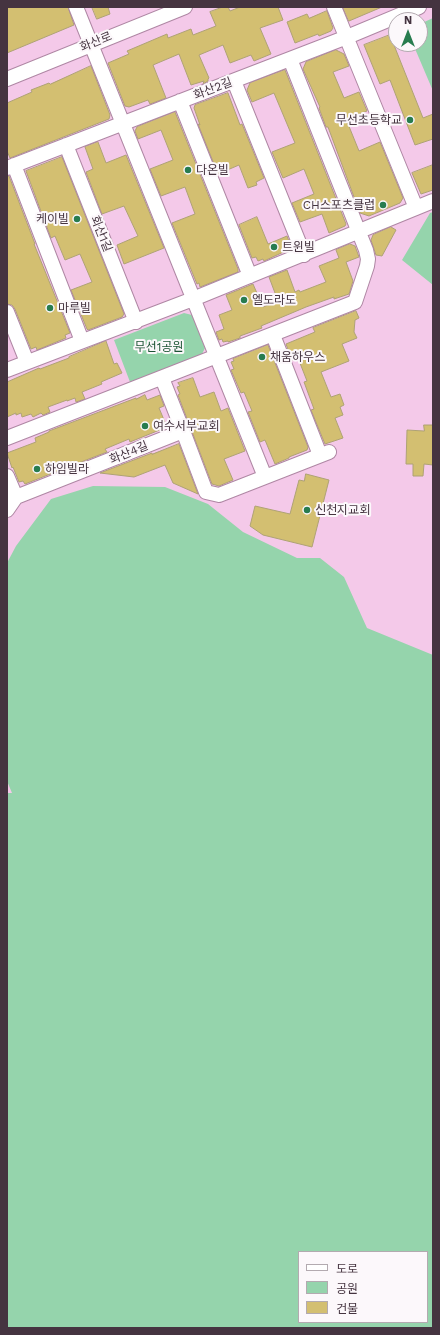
<!DOCTYPE html>
<html>
<head>
<meta charset="utf-8">
<style>
  body { margin:0 }
  #map { position:relative; width:440px; height:1335px; overflow:hidden; background:#f4c9e9; font-family:"Work Sans","Noto Sans KR",sans-serif }
  canvas { display:block }
  .frame { position:absolute; inset:0; border:8px solid #453440; pointer-events:none }
  .legend { position:absolute; left:298px; top:1251px; width:130px; height:72px; box-sizing:border-box; background:#fcf8fb; border:1px solid #b3aab0; margin:0; padding:5px 7px; list-style:none; font-size:12px; color:#453440 }
  .legend li { display:flex; align-items:center; gap:8px; height:20px }
  .legend b { width:20px; border:1px solid #b3aab0 }
  .north { position:absolute; left:388px; top:12px; width:40px; height:40px; box-sizing:border-box; background:#fcf8fb; border:1px solid #b3aab0; border-radius:50%; rotate:0deg; font-size:11px; font-weight:700; line-height:16px; text-align:center; color:#453440 }
  .north::after { content:''; display:block; margin:auto; width:14px; height:18px; background:#287c4f; clip-path:polygon(50% 0,100% 100%,50% 72%,0 100%) }
</style>
</head>
<body>
<div id="map">
<canvas width="440" height="1335"></canvas>
<div class="frame"></div>
<ul class="legend">
<li><b style="height:5px;background:#fff"></b>도로</li>
<li><b style="height:11px;background:#95d4ac"></b>공원</li>
<li><b style="height:11px;background:#d3bf71"></b>건물</li>
</ul>
<div class="north">N</div>
</div>
<script>
const ctx = document.querySelector('canvas').getContext('2d');
ctx.lineJoin = 'round';
function fill(path, color) {
  ctx.fillStyle = color;
  ctx.fill(path, 'evenodd');
}
function stroke(path, color, width, dash) {
  ctx.strokeStyle = color;
  ctx.lineWidth = width;
  ctx.lineCap = dash ? 'butt' : 'round';
  ctx.setLineDash(dash || []);
  ctx.stroke(path);
}
function drawText(font, color, halo, rows, align = 'center') {
  ctx.font = font + ' "Work Sans","Noto Sans KR",sans-serif';
  ctx.lineWidth = 4;
  ctx.setLineDash([]);
  ctx.textBaseline = 'middle';
  ctx.strokeStyle = halo;
  ctx.fillStyle = color;
  for (const [text, x, y, turn = 0] of rows) {
    ctx.save();
    ctx.translate(x, y);
    ctx.rotate((+turn || 0) * Math.PI / 180);
    ctx.textAlign = isNaN(turn) ? turn : align;
    if (halo) ctx.strokeText(text, 0, 0);
    ctx.fillText(text, 0, 0);
    ctx.restore();
  }
}
const green = new Path2D(`
  M 433,18 L 433,91 L 413,44 L 420,44 L 420,24 Z
  M 433,212 L 433,285 L 402,260 L 430,213 Z
  M 184,313 L 192,315 L 205,348 L 202,354 L 130,382 L 114,340 Z
  M 93,486 L 165,487 L 208,504 L 243,532 L 297,558 L 320,558 L 344,577 L 367,628 L 433,655 L 433,1328 L 7,1328 L 7,793 L 12,793 L 7,781 L 7,563 L 16,546 L 51,499 ZM 299,1252 L 427,1252 L 427,1322 L 299,1322 Z`);
const building = new Path2D(`
  M 7,7 L 68,7 L 74,25 L 7,53 Z
  M 92,7 L 108,7 L 110,14 L 97,19 Z
  M 223,7 L 228,7 L 230,11 L 240,7 L 278,7 L 283,20 L 260,28 L 271,54 L 254,61 L 251,55 L 230,63 L 223,45 L 199,55 L 209,78 L 208,79 L 208,81 L 203,84 L 204,81 L 191,85 L 179,54 L 153,65 L 166,98 L 150,104 L 148,100 L 129,107 L 125,106 L 108,63 L 129,54 L 127,51 L 167,34 L 168,38 L 191,29 L 193,35 L 216,26 L 210,12 Z
  M 343,7 L 382,7 L 349,21 Z
  M 327,11 L 333,28 L 331,31 L 319,36 L 318,34 L 295,43 L 287,22 L 307,14 L 309,18 Z
  M 390,35 L 423,118 L 433,114 L 433,139 L 415,145 L 390,80 L 380,84 L 364,45 Z
  M 336,50 L 344,54 L 349,66 L 333,72 L 344,98 L 359,92 L 367,111 L 346,119 L 359,151 L 380,142 L 403,198 L 400,203 L 369,216 L 360,213 L 328,127 L 326,127 L 319,108 L 320,107 L 303,69 L 306,62 Z
  M 91,66 L 110,115 L 109,119 L 10,158 L 7,151 L 7,103 L 32,92 L 31,90 L 49,83 L 50,84 Z
  M 285,70 L 346,224 L 345,226 L 329,233 L 322,214 L 300,222 L 292,203 L 314,194 L 304,169 L 283,178 L 272,152 L 295,143 L 274,93 L 252,102 L 247,90 L 250,83 Z
  M 228,93 L 240,125 L 242,124 L 264,178 L 256,182 L 257,185 L 248,188 L 239,165 L 218,174 L 198,124 L 200,125 L 194,108 L 195,105 Z
  M 175,112 L 238,269 L 238,272 L 200,287 L 199,283 L 197,284 L 172,223 L 195,214 L 185,187 L 161,196 L 150,169 L 173,160 L 161,130 L 138,139 L 135,131 L 137,127 Z
  M 98,142 L 106,163 L 126,155 L 164,248 L 124,264 L 117,245 L 138,236 L 124,206 L 102,214 L 86,172 L 93,169 L 85,147 Z
  M 62,157 L 124,314 L 122,317 L 88,330 L 87,329 L 71,290 L 92,282 L 80,254 L 65,260 L 55,236 L 51,238 L 26,171 Z
  M 433,165 L 433,190 L 421,194 L 412,173 Z
  M 7,176 L 9,176 L 35,244 L 34,244 L 70,333 L 65,335 L 66,338 L 37,350 L 36,347 L 31,349 L 15,309 L 12,305 L 7,304 Z
  M 257,217 L 268,244 L 287,236 L 290,244 L 288,245 L 290,249 L 264,261 L 263,259 L 258,261 L 256,257 L 252,258 L 239,225 Z
  M 391,227 L 396,230 L 382,256 L 376,255 L 371,240 L 373,235 Z
  M 350,244 L 355,246 L 359,257 L 346,262 L 353,281 L 349,294 L 334,299 L 334,297 L 306,307 L 261,326 L 262,328 L 240,336 L 240,338 L 228,342 L 228,341 L 223,342 L 222,339 L 219,340 L 216,332 L 224,329 L 219,315 L 232,310 L 226,295 L 253,284 L 263,307 L 278,301 L 269,277 L 287,270 L 295,292 L 299,290 L 300,292 L 326,282 L 319,266 L 339,258 L 336,250 Z
  M 356,311 L 359,318 L 355,320 L 354,332 L 357,338 L 342,344 L 349,361 L 321,372 L 331,397 L 340,394 L 344,405 L 340,407 L 343,415 L 335,418 L 343,438 L 325,444 L 311,410 L 314,409 L 304,382 L 307,381 L 298,358 L 292,360 L 286,344 L 315,332 L 313,328 Z
  M 106,341 L 114,364 L 117,363 L 122,373 L 101,382 L 102,384 L 82,392 L 85,399 L 76,402 L 75,398 L 67,401 L 67,400 L 48,407 L 50,412 L 43,415 L 41,413 L 33,417 L 31,414 L 22,417 L 21,413 L 16,415 L 16,413 L 7,417 L 7,382 L 39,368 L 40,369 L 69,358 L 69,357 Z
  M 268,345 L 308,447 L 307,450 L 289,457 L 289,458 L 275,464 L 265,440 L 260,442 L 248,412 L 252,411 L 244,392 L 241,393 L 231,370 L 234,369 L 231,362 L 234,361 L 233,359 Z
  M 193,378 L 200,397 L 214,392 L 221,411 L 228,408 L 245,451 L 224,459 L 233,480 L 219,486 L 212,484 L 178,395 L 180,394 L 177,387 L 180,386 L 178,383 Z
  M 145,395 L 147,400 L 160,395 L 164,406 L 159,408 L 167,427 L 130,442 L 129,439 L 105,449 L 107,452 L 73,465 L 72,462 L 56,468 L 58,471 L 25,484 L 23,481 L 19,482 L 13,467 L 12,468 L 7,453 L 36,442 L 35,438 L 49,432 L 49,431 L 136,398 L 136,399 Z
  M 424,425 L 433,425 L 433,465 L 424,464 L 423,476 L 413,476 L 413,464 L 406,464 L 407,430 L 424,431 Z
  M 179,444 L 198,494 L 173,483 L 165,465 L 134,477 L 100,473 L 152,453 L 152,454 Z
  M 306,474 L 329,480 L 312,547 L 263,535 L 250,526 L 255,506 L 290,514 L 299,480 L 304,481 Z`);
const minor = new Path2D(`
  M 76,7 L 265,477
  M 334,7 L 416,208
  M 7,79 L 185,7
  M 234,81 L 304,255
  M 180,101 L 250,276
  M 66,145 L 136,322
  M 14,165 L 82,341
  M 7,168 L 347,37 L 419,7
  M 7,312 L 27,362
  M 273,335 L 320,455
  M 7,370 L 193,299 L 433,201
  M 162,378 L 183,431
  M 7,438 L 355,302 L 367,266 L 368,259 L 366,250 L 290,59
  M 7,476 L 16,497
  M 7,510 L 16,497 L 183,431 L 206,492 L 219,495 L 329,452`);
const markers = [
  [410,120,4,"#287c4f"],
  [188,170,4,"#287c4f"],
  [383,205,4,"#287c4f"],
  [77,219,4,"#287c4f"],
  [274,247,4,"#287c4f"],
  [244,300,4,"#287c4f"],
  [50,308,4,"#287c4f"],
  [262,357,4,"#287c4f"],
  [145,426,4,"#287c4f"],
  [37,469,4,"#287c4f"],
  [307,510,4,"#287c4f"]
];
const streetNames = [
  ["화산로",96,42,-22],
  ["화산2길",213,89,-21],
  ["화산1길",101,234,68],
  ["화산4길",129,453,-22]
];
const poiNames = [
  ["무선초등학교",402,120,"right"],
  ["다온빌",196,170],
  ["CH스포츠클럽",375,205,"right"],
  ["케이빌",69,219,"right"],
  ["트윈빌",282,247],
  ["엘도라도",252,300],
  ["마루빌",58,308],
  ["채움하우스",270,357],
  ["여수서부교회",153,426],
  ["하임빌라",45,469],
  ["신천지교회",315,510]
];
const parkNames = [
  ["무선1공원",159,347]
];
fill(green, '#95d4ac');
fill(building, '#d3bf71');
stroke(building, '#aea275', 1);
stroke(minor, '#af87a4', 16);
stroke(minor, '#fff', 14);
for (const [x, y, r, color] of markers) {
  const dot = new Path2D();
  dot.arc(x, y, r, 0, 2 * Math.PI);
  ctx.fillStyle = color;
  ctx.fill(dot);
  stroke(dot, '#fcf8fb', 1.5);
}
drawText('12px', '#453440', '#fcf8fb', streetNames);
drawText('12px', '#453440', '#fcf8fb', poiNames, 'left');
drawText('12px', '#1c5435', '#fcf8fb', parkNames);
</script>
</body>
</html>
